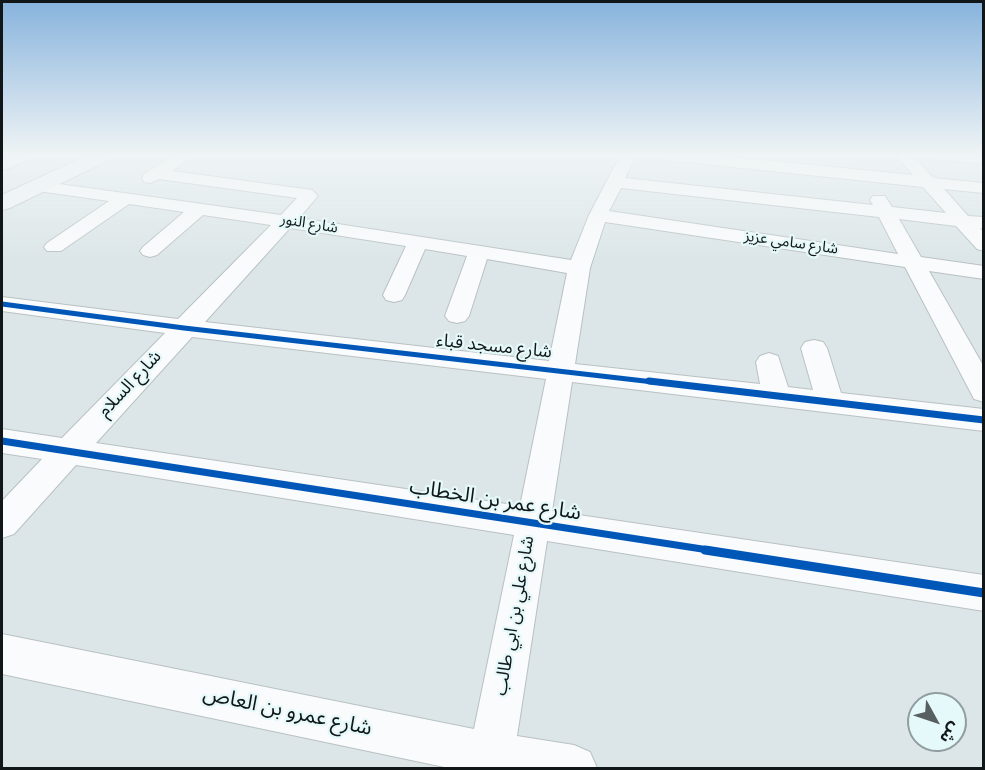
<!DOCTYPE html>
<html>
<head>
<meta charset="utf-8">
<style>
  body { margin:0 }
  #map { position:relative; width:985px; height:770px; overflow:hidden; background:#dce6e8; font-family:Overpass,"Noto Sans Arabic",sans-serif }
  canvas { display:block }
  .frame { position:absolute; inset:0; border:3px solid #111718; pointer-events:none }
  .north { position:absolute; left:907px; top:692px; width:60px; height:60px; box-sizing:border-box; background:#e5f8fa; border:2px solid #909ea0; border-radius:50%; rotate:130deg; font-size:16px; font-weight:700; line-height:24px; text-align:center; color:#111718 }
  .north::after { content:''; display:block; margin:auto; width:21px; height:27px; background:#585f61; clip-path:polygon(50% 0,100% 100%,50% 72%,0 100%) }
</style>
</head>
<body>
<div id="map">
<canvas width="985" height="770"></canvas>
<div class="frame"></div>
<div class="north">ش</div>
</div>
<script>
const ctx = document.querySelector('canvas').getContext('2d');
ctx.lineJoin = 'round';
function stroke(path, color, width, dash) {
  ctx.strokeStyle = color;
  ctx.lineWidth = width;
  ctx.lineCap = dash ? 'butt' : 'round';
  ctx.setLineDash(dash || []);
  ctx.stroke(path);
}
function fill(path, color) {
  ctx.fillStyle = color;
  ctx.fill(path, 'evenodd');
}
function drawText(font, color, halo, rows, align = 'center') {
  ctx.font = font + ' Overpass,"Noto Sans Arabic",sans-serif';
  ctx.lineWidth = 4.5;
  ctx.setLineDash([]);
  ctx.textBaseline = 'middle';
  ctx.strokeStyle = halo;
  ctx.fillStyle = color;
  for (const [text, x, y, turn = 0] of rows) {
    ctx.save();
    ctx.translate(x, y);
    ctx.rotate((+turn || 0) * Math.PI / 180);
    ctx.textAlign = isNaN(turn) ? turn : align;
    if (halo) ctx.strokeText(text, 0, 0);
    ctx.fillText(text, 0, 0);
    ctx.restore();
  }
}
const minor = new Path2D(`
  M 177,154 L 196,154 L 172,171 L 312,190 L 318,196 L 299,218 L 571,260 L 589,215 L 621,154 L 637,154 L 625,178 L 873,205 L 870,200 L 873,196 L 885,196 L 892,207 L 946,213 L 923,187 L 657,159 L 649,154 L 703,154 L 913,175 L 895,154 L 912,154 L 933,178 L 984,183 L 984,193 L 944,189 L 968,216 L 984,217 L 984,229 L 980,228 L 984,232 L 984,251 L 977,249 L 956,226 L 899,219 L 921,257 L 984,266 L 984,279 L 929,271 L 984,367 L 984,402 L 974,399 L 905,267 L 605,222 L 590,268 L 575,364 L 760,384 L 756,362 L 760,356 L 769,353 L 778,356 L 788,387 L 813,390 L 801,348 L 805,342 L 814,340 L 823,342 L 827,348 L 841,393 L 984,409 L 984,431 L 572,382 L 552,511 L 984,575 L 984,611 L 547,541 L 517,736 L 574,745 L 590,752 L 597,768 L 449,768 L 2,674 L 2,634 L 474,729 L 514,535 L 76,465 L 14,534 L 2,538 L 2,501 L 42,459 L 2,453 L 2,429 L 62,438 L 165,333 L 2,311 L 2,297 L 178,319 L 271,225 L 203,215 L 157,255 L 150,257 L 143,255 L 140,251 L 143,247 L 184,212 L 129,204 L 61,251 L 47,251 L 44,247 L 47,243 L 109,201 L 38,191 L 32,190 L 29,186 L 32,182 L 38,181 L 281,215 L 297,198 L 159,179 L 150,183 L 144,182 L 142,178 L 144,174 ZM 621,188 L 879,217 L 898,254 L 609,211 ZM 290,228 L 406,246 L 383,295 L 386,300 L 394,302 L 402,300 L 405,295 L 425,249 L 467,256 L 445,316 L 449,321 L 457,323 L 465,321 L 469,316 L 487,259 L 567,273 L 549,361 L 205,322 ZM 192,337 L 546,379 L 520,506 L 96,443 Z
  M 928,154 L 984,154 L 984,164 L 936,159 Z`);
const secondary = new Path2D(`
  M 11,154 L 37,154 L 34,158 L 2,171 L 2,158 Z
  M 90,154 L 116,154 L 113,158 L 10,208 L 2,210 L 2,195 Z`);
const cyclewayFar2 = new Path2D(`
  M 2,304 L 184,328 L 662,383`);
const cyclewayFar1 = new Path2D(`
  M 649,381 L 984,420
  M 2,441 L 715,551`);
const cycleway = new Path2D(`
  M 705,550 L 984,593`);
const farStreetnames = [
  ["شارع النور",309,225,9],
  ["شارع سامي عزيز",791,244,8]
];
const streetNames = [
  ["شارع مسجد قباء",494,348,6],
  ["شارع السلام",131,385,-47],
  ["شارع علي بن ابي طالب",516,616,-80]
];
const nearStreetnames = [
  ["شارع عمر بن الخطاب",495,502,9],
  ["شارع عمرو بن العاص",287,713,12]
];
stroke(minor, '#b9c1c2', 2);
stroke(secondary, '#b9c1c2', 2);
fill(minor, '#fafbfc');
fill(secondary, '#f0f4f6');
stroke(cyclewayFar2, '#0057b8', 5);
stroke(cyclewayFar1, '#0057b8', 7);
stroke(cycleway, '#0057b8', 9);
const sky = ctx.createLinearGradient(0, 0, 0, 262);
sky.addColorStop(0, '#87b3dd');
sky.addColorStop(0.59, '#eff4f5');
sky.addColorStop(1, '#eff4f500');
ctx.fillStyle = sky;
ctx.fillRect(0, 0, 985, 262);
drawText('15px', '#111718', '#e5f8fa', farStreetnames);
drawText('18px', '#111718', '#e5f8fa', streetNames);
drawText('21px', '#111718', '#e5f8fa', nearStreetnames);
</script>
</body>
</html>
